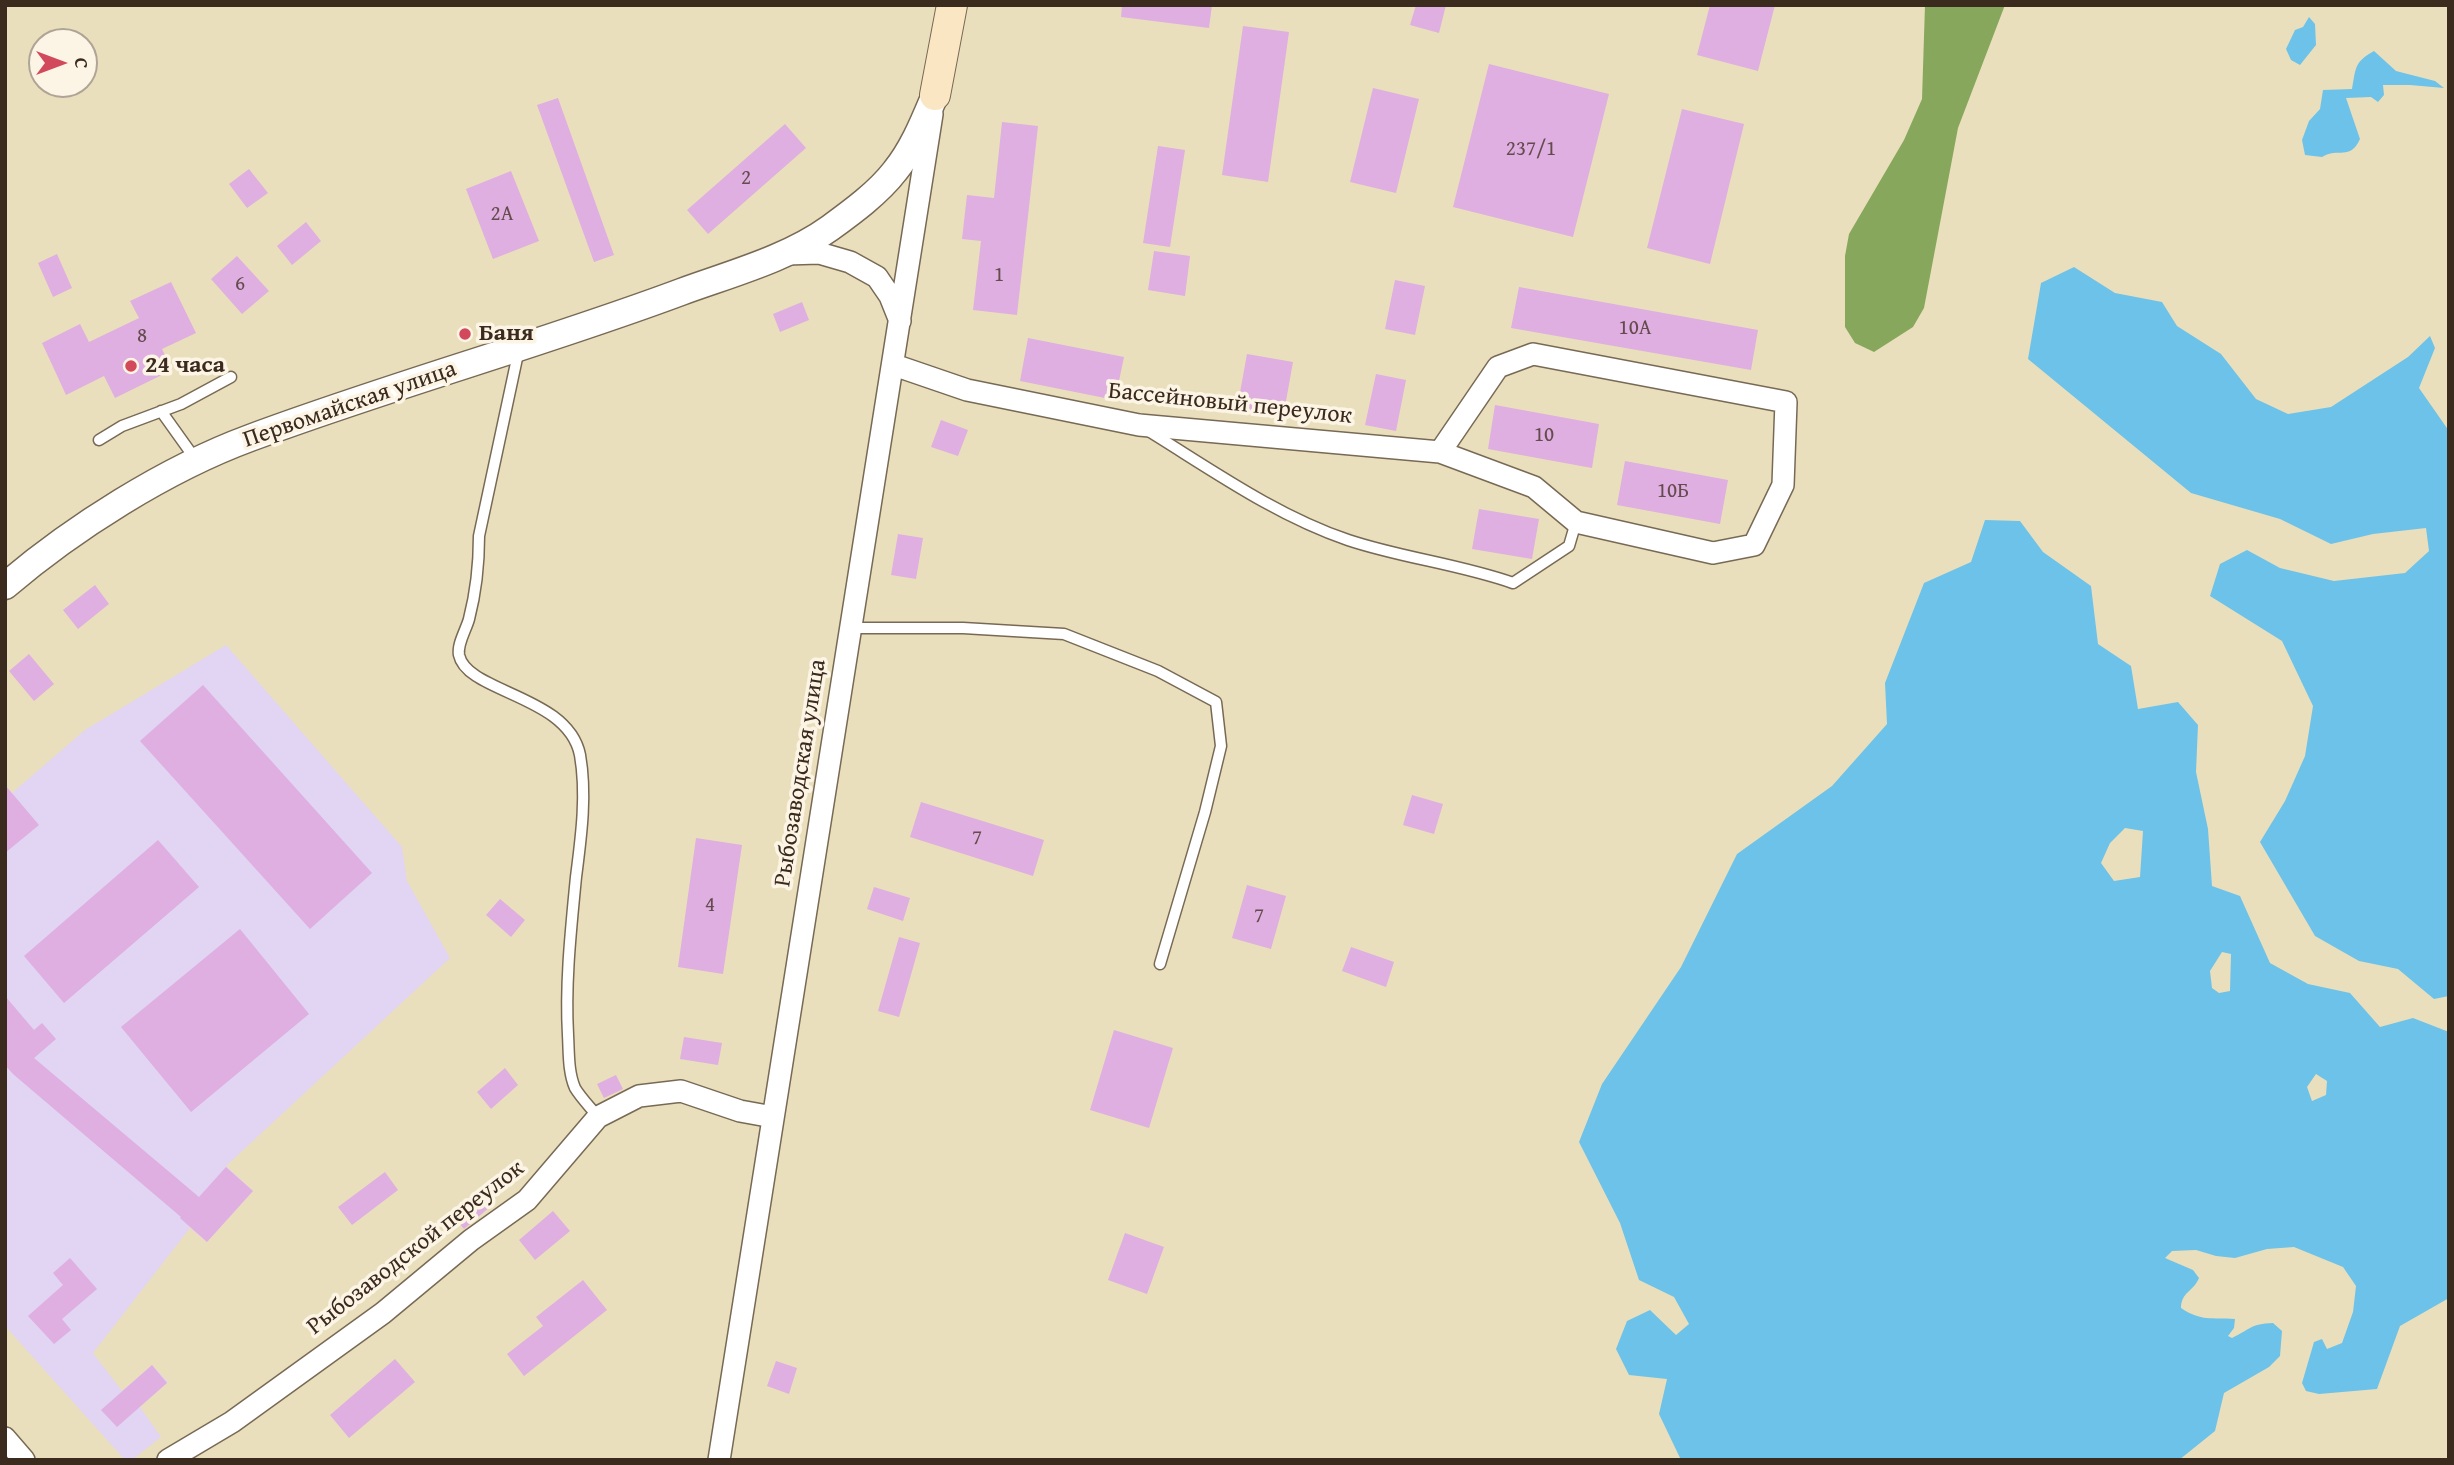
<!DOCTYPE html>
<html>
<head>
<meta charset="utf-8">
<style>
  body { margin:0 }
  #map { position:relative; width:2454px; height:1465px; overflow:hidden; background:#eadfbc; font-family:"Gentium Book Plus",serif }
  canvas { display:block }
  .frame { position:absolute; inset:0; border:7px solid #3b2a1e; pointer-events:none }
  .north { position:absolute; left:28px; top:28px; width:70px; height:70px; box-sizing:border-box; background:#fcf5e5; border:2px solid #afa495; border-radius:50%; rotate:90deg; font-size:19px; font-weight:700; line-height:28px; text-align:center; color:#3b2a1e }
  .north::after { content:''; display:block; margin:auto; width:24px; height:32px; background:#d1495b; clip-path:polygon(50% 0,100% 100%,50% 72%,0 100%) }
</style>
</head>
<body>
<div id="map">
<canvas width="2454" height="1465"></canvas>
<div class="frame"></div>
<div class="north">С</div>
</div>
<script>
const ctx = document.querySelector('canvas').getContext('2d');
ctx.lineJoin = 'round';
function fill(path, color) {
  ctx.fillStyle = color;
  ctx.fill(path, 'evenodd');
}
function stroke(path, color, width, dash) {
  ctx.strokeStyle = color;
  ctx.lineWidth = width;
  ctx.lineCap = dash ? 'butt' : 'round';
  ctx.setLineDash(dash || []);
  ctx.stroke(path);
}
function drawText(font, color, halo, rows, align = 'center') {
  ctx.font = font + ' "Gentium Book Plus",serif';
  ctx.lineWidth = 7;
  ctx.setLineDash([]);
  ctx.textBaseline = 'middle';
  ctx.strokeStyle = halo;
  ctx.fillStyle = color;
  for (const [text, x, y, turn = 0] of rows) {
    ctx.save();
    ctx.translate(x, y);
    ctx.rotate((+turn || 0) * Math.PI / 180);
    ctx.textAlign = isNaN(turn) ? turn : align;
    if (halo) ctx.strokeText(text, 0, 0);
    ctx.fillText(text, 0, 0);
    ctx.restore();
  }
}
const built = new Path2D(`
  M 226,645 L 402,847 L 407,881 L 450,958 L 226,1166 L 253,1191 L 207,1242 L 190,1228 L 93,1353 L 122,1391 L 152,1365 L 168,1382 L 140,1407 L 161,1437 L 132,1460 L 125,1460 L 5,1326 L 5,785 L 12,793 L 85,730 Z`);
const forest = new Path2D(`
  M 1925,5 L 2005,5 L 1958,128 L 1924,308 L 1913,327 L 1874,352 L 1855,343 L 1845,327 L 1845,256 L 1849,234 L 1904,140 L 1922,99 Z`);
const water = new Path2D(`
  M 2309,17 L 2315,24 L 2316,45 L 2300,65 L 2291,60 L 2286,49 L 2295,30 L 2303,27 Z
  M 2374,51 L 2396,71 L 2435,81 L 2444,88 L 2410,85 L 2383,85 L 2384,95 L 2378,102 L 2371,97 L 2346,98 L 2360,139 C 2350,161 2338,147 2322,157 L 2305,155 L 2302,140 L 2309,121 L 2320,109 L 2323,90 L 2352,89 C 2356,68 2354,62 2374,51 Z
  M 2074,267 L 2115,293 L 2162,302 L 2177,326 L 2221,354 L 2256,399 L 2288,414 L 2331,407 L 2408,357 L 2430,336 L 2435,348 L 2419,388 L 2449,431 L 2449,996 L 2434,999 L 2398,969 L 2359,961 L 2315,936 L 2260,842 L 2285,801 L 2305,756 L 2313,706 L 2282,641 L 2210,596 L 2220,564 L 2247,550 L 2280,568 L 2334,581 L 2405,573 L 2429,551 L 2426,528 L 2373,534 L 2331,544 L 2280,519 L 2191,493 L 2028,359 L 2041,283 Z
  M 1985,520 L 2020,521 L 2043,552 L 2091,586 L 2098,644 L 2131,666 L 2138,709 L 2178,702 L 2198,725 L 2196,772 L 2208,829 L 2212,886 L 2240,896 L 2270,963 L 2308,984 L 2350,993 L 2380,1027 L 2413,1018 L 2449,1032 L 2449,1298 L 2400,1326 L 2377,1389 L 2319,1394 L 2306,1391 L 2302,1383 L 2314,1342 L 2322,1339 L 2327,1349 L 2342,1343 L 2353,1312 L 2356,1286 L 2343,1267 L 2294,1247 L 2267,1249 L 2235,1258 L 2216,1256 L 2196,1250 L 2172,1251 L 2165,1258 L 2193,1270 L 2199,1278 C 2194,1291 2181,1292 2181,1308 C 2202,1322 2211,1317 2235,1319 L 2234,1328 L 2228,1336 L 2232,1338 C 2251,1329 2250,1324 2273,1323 L 2282,1331 L 2280,1356 L 2269,1367 L 2224,1393 L 2215,1431 L 2179,1460 L 1681,1460 L 1659,1414 L 1667,1379 L 1629,1375 L 1616,1349 L 1627,1321 L 1650,1310 L 1676,1335 L 1689,1324 L 1674,1297 L 1639,1280 L 1620,1223 L 1579,1142 L 1602,1084 L 1681,967 L 1737,854 L 1832,786 L 1887,724 L 1885,683 L 1924,583 L 1971,562 ZM 2125,828 L 2143,831 L 2140,877 L 2114,881 L 2101,863 L 2110,843 ZM 2222,952 L 2231,954 L 2230,991 L 2219,993 L 2212,988 L 2210,971 ZM 2316,1074 L 2327,1081 L 2326,1095 L 2312,1101 L 2307,1087 Z`);
const building = new Path2D(`
  M 1122,5 L 1212,5 L 1209,28 L 1121,17 Z
  M 1416,5 L 1446,5 L 1439,33 L 1410,25 Z
  M 1710,5 L 1775,5 L 1758,71 L 1697,55 Z
  M 1243,26 L 1289,32 L 1268,182 L 1222,175 Z
  M 1489,64 L 1609,94 L 1573,237 L 1453,207 Z
  M 1373,88 L 1419,99 L 1396,193 L 1350,182 Z
  M 558,98 L 614,255 L 594,262 L 537,105 Z
  M 1682,109 L 1744,124 L 1710,264 L 1647,248 Z
  M 1002,122 L 1038,126 L 1017,315 L 973,310 L 981,241 L 962,239 L 967,195 L 994,198 Z
  M 785,124 L 806,148 L 708,234 L 687,210 Z
  M 1158,146 L 1185,150 L 1170,247 L 1143,243 Z
  M 249,169 L 268,193 L 247,208 L 229,184 Z
  M 511,171 L 539,241 L 493,259 L 466,189 Z
  M 306,222 L 321,241 L 292,265 L 277,246 Z
  M 1154,251 L 1190,256 L 1185,296 L 1148,290 Z
  M 57,254 L 72,288 L 53,297 L 38,263 Z
  M 237,256 L 269,291 L 242,314 L 211,279 Z
  M 1395,280 L 1425,286 L 1415,335 L 1385,329 Z
  M 171,282 L 196,333 L 162,349 L 172,370 L 115,398 L 104,376 L 66,395 L 42,343 L 80,324 L 89,342 L 139,318 L 130,301 Z
  M 1519,287 L 1758,330 L 1751,370 L 1511,328 Z
  M 802,302 L 809,320 L 780,332 L 773,314 Z
  M 1028,338 L 1124,357 L 1115,400 L 1020,381 Z
  M 1247,354 L 1293,362 L 1283,418 L 1237,409 Z
  M 1376,374 L 1406,380 L 1396,431 L 1365,425 Z
  M 1495,405 L 1599,424 L 1592,468 L 1488,449 Z
  M 941,420 L 968,430 L 958,456 L 931,447 Z
  M 1625,461 L 1728,480 L 1720,524 L 1617,505 Z
  M 1479,509 L 1539,519 L 1532,559 L 1472,549 Z
  M 898,534 L 923,538 L 916,579 L 891,575 Z
  M 95,585 L 109,604 L 78,629 L 63,610 Z
  M 29,654 L 54,684 L 34,701 L 9,671 Z
  M 203,685 L 372,873 L 310,929 L 140,741 Z
  M 5,785 L 39,825 L 5,853 Z
  M 1412,795 L 1443,804 L 1434,834 L 1403,825 Z
  M 921,802 L 1044,840 L 1033,876 L 910,837 Z
  M 696,838 L 742,845 L 723,974 L 678,967 Z
  M 158,840 L 199,887 L 64,1003 L 24,956 Z
  M 1247,885 L 1286,896 L 1271,949 L 1232,938 Z
  M 874,887 L 910,898 L 903,921 L 867,909 Z
  M 500,899 L 525,920 L 511,937 L 486,915 Z
  M 240,929 L 309,1014 L 191,1112 L 121,1027 Z
  M 899,937 L 920,943 L 899,1017 L 878,1011 Z
  M 1351,947 L 1394,962 L 1386,987 L 1342,971 Z
  M 5,996 L 34,1030 L 42,1023 L 56,1039 L 34,1058 L 199,1197 L 226,1167 L 253,1191 L 207,1242 L 180,1218 L 181,1217 L 13,1074 L 5,1065 Z
  M 1114,1030 L 1173,1048 L 1149,1128 L 1090,1110 Z
  M 684,1037 L 722,1043 L 718,1065 L 680,1059 Z
  M 505,1068 L 518,1085 L 491,1109 L 477,1092 Z
  M 616,1075 L 623,1089 L 604,1098 L 597,1084 Z
  M 385,1172 L 398,1190 L 352,1225 L 338,1207 Z
  M 480,1194 L 491,1206 L 464,1229 L 454,1217 Z
  M 553,1211 L 570,1231 L 535,1260 L 519,1240 Z
  M 1125,1233 L 1164,1247 L 1147,1294 L 1108,1280 Z
  M 70,1258 L 97,1289 L 62,1319 L 71,1330 L 54,1344 L 28,1316 L 63,1285 L 53,1273 Z
  M 583,1280 L 607,1310 L 524,1376 L 507,1354 L 543,1326 L 536,1317 Z
  M 395,1359 L 415,1382 L 349,1438 L 330,1415 Z
  M 776,1361 L 797,1368 L 789,1394 L 767,1386 Z
  M 152,1365 L 167,1383 L 117,1427 L 101,1410 Z`);
const service = new Path2D(`
  M 519,349 L 479,536 C 479,564 476,592 469,619 C 466,630 457,644 459,655 C 467,693 568,695 580,755 C 587,795 581,838 576,877 C 571,929 565,983 568,1035 C 569,1052 568,1072 575,1088 C 581,1098 591,1108 598,1117
  M 161,411 L 196,460
  M 1147,430 C 1212,470 1275,515 1348,540 C 1402,558 1459,564 1513,583 L 1569,546 L 1576,522
  M 99,440 L 122,426 L 181,404 L 231,377
  M 851,628 L 963,628 L 1064,634 L 1158,671 L 1216,702 L 1221,746 L 1205,812 L 1160,964`);
const minor = new Path2D(`
  M 786,254 L 819,253 L 850,262 L 877,277 L 890,296 L 900,321
  M 894,365 L 967,390 L 1139,425 L 1440,452 L 1498,367 L 1533,354 L 1786,402 L 1783,485 L 1754,545 L 1713,553 L 1576,522 L 1534,487 L 1440,452
  M 5,1438 L 24,1460
  M 168,1460 L 232,1422 L 383,1313 L 471,1240 L 527,1200 L 598,1117 L 639,1096 L 681,1091 L 740,1111 L 773,1117
  M 719,1460 L 932,114`);
const tertiary = new Path2D(`
  M 5,586 C 73,528 166,469 250,438 C 392,385 539,345 681,292 C 730,274 787,259 830,228 C 852,212 878,193 895,171 C 913,149 924,121 935,95`);
const secondary = new Path2D(`
  M 935,95 L 952,5`);
const markers = [
  [465,334,7,"#d1495b"],
  [131,366,7,"#d1495b"]
];
const numberNames = [
  ["237/1",1531,150],
  ["2",746,179],
  ["2А",502,215],
  ["1",999,276],
  ["6",240,285],
  ["10А",1635,329],
  ["8",142,337],
  ["10",1544,436],
  ["10Б",1673,492],
  ["7",977,839],
  ["4",710,906],
  ["7",1259,917]
];
const poiNames = [
  ["Баня",479,334],
  ["24 часа",145,366]
];
const streetNames = [
  ["Бассейновый переулок",1230,404,6],
  ["Первомайская улица",350,405,-19],
  ["Рыбозаводская улица",801,773,-81],
  ["Рыбозаводской переулок",416,1248,-38]
];
fill(built, '#e2d4f3');
fill(forest, '#87a85c');
fill(water, '#6dc2e9');
fill(building, '#deafe0');
stroke(service, '#786955', 13);
stroke(minor, '#786955', 24);
stroke(tertiary, '#786955', 29);
stroke(secondary, '#786955', 32);
stroke(service, '#fff', 10);
stroke(minor, '#fff', 21);
stroke(tertiary, '#fff', 26);
stroke(secondary, '#fbe6c4', 30);
for (const [x, y, r, color] of markers) {
  const dot = new Path2D();
  dot.arc(x, y, r, 0, 2 * Math.PI);
  ctx.fillStyle = color;
  ctx.fill(dot);
  stroke(dot, '#fcf5e5', 2.5);
}
drawText('21px', '#644b4e', null, numberNames);
drawText('bold 24px', '#3b2a1e', '#fcf5e5', poiNames, 'left');
drawText('24px', '#3b2a1e', '#fcf5e5', streetNames);
</script>
</body>
</html>
